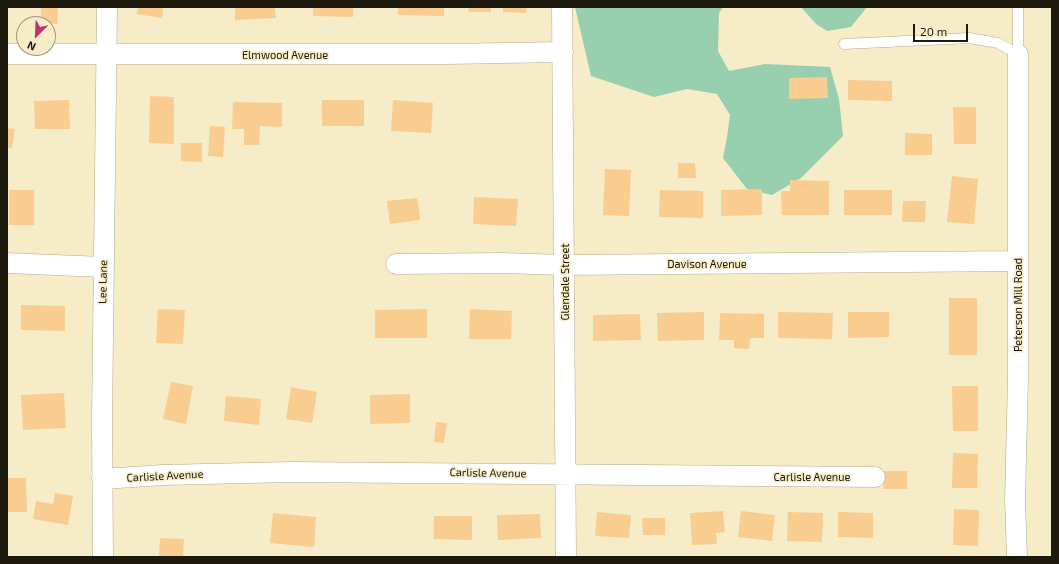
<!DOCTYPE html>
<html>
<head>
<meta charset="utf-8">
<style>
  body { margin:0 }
  #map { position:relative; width:1059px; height:564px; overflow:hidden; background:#f6ecc8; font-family:"Exo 2",sans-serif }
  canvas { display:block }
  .frame { position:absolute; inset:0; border:8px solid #1d190c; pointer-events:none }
  .north { position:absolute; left:16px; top:16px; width:40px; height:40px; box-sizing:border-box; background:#f6ecc8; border:1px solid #9f987d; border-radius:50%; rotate:204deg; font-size:11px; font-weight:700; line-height:16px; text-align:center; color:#1d190c }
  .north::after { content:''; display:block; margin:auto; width:14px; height:18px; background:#bc336f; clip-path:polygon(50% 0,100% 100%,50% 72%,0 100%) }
  .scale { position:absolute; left:913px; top:24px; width:55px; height:18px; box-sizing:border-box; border:2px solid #1d190c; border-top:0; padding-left:5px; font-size:12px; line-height:14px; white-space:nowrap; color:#1d190c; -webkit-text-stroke:3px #f6ecc8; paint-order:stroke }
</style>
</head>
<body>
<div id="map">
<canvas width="1059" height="564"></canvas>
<div class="frame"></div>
<div class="north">N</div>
<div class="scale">20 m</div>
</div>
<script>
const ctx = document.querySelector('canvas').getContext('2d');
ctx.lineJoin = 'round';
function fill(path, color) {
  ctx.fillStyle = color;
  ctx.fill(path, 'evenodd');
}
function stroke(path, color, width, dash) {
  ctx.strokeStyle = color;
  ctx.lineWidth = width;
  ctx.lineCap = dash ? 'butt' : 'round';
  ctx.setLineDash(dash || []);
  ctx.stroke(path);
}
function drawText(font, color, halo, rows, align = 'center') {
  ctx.font = font + ' "Exo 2",sans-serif';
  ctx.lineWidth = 3;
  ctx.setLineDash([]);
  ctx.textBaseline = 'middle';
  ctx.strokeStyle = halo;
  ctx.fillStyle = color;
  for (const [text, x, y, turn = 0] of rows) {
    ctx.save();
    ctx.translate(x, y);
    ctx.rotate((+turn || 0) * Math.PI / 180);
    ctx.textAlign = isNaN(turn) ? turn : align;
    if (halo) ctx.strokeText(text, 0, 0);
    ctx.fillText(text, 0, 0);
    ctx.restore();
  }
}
const green = new Path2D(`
  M 575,7 L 723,7 L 719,13 L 718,51 L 729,71 L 765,64 L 830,67 L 839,99 L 843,136 L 801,178 L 772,195 L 747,189 L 723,158 L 727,137 L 730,115 L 717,94 L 687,89 L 654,97 L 591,76 Z
  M 801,7 L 867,7 L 851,27 L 827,31 L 816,24 Z`);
const building = new Path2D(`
  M 41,7 L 58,7 L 57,24 L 41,23 Z
  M 138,7 L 163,7 L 162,18 L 137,14 Z
  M 235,7 L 275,7 L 276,18 L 235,20 Z
  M 313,7 L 353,7 L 353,17 L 313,16 Z
  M 398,7 L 444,7 L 444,16 L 398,15 Z
  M 468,7 L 491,7 L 491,12 L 469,12 Z
  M 503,7 L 526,7 L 526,13 L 503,12 Z
  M 827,77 L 828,98 L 789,99 L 789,78 Z
  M 848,80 L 892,81 L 892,101 L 848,100 Z
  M 150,96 L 174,97 L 174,144 L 149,143 Z
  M 69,100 L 70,129 L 35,129 L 34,101 Z
  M 322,100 L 364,100 L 364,126 L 322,126 Z
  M 393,100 L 433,103 L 431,133 L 391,131 Z
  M 233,102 L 282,103 L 282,127 L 260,126 L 259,145 L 244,145 L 244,129 L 232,129 Z
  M 953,107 L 976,107 L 976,144 L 954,144 Z
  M 210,126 L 225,127 L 223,157 L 208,156 Z
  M 7,128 L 15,129 L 12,148 L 7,148 Z
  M 905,133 L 932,134 L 932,155 L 905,155 Z
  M 181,143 L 202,143 L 202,162 L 181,161 Z
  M 678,163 L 695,163 L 696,178 L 678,178 Z
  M 605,169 L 631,170 L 629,216 L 603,215 Z
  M 952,176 L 978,179 L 974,224 L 947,222 Z
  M 790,180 L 829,181 L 829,215 L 782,215 L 781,191 L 790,191 Z
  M 762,189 L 762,215 L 721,216 L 721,190 Z
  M 9,190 L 34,190 L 34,225 L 9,225 Z
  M 660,190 L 703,191 L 703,218 L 659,217 Z
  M 844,190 L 892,190 L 892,215 L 844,215 Z
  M 474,197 L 518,199 L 516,226 L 473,224 Z
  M 417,198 L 420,220 L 390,224 L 387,201 Z
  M 903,201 L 926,201 L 925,222 L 902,222 Z
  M 949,298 L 977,298 L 977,355 L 949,355 Z
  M 21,305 L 65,306 L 65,331 L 21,330 Z
  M 158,309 L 185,310 L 183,344 L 156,343 Z
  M 427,309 L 427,338 L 375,338 L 375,310 Z
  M 470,309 L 512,311 L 511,339 L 469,339 Z
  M 704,312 L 704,340 L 658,341 L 657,313 Z
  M 778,312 L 833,313 L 832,339 L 778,338 Z
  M 848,312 L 889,312 L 889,337 L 848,338 Z
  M 720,313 L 764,314 L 764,338 L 750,338 L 749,349 L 734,348 L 734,340 L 719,340 Z
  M 640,314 L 641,340 L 593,341 L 593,315 Z
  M 171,382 L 193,386 L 186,424 L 163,419 Z
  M 952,386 L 978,386 L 978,431 L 953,431 Z
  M 291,387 L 317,392 L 312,423 L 286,419 Z
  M 64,393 L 66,428 L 23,430 L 21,395 Z
  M 410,394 L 410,423 L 370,424 L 370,395 Z
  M 226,396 L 261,399 L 259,425 L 224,421 Z
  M 436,422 L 447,423 L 444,443 L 434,442 Z
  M 953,453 L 978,454 L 977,488 L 952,488 Z
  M 884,471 L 907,471 L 907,489 L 883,489 Z
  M 7,478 L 26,478 L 27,512 L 7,512 Z
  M 55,493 L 73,496 L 68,525 L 33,519 L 36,501 L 53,504 Z
  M 954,509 L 979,510 L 978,546 L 953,545 Z
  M 723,511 L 725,532 L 716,533 L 717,544 L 692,545 L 690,513 Z
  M 741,511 L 775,515 L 772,541 L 738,537 Z
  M 597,512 L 631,515 L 629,538 L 595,536 Z
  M 788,512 L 823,513 L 822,542 L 787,541 Z
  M 838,512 L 873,513 L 873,538 L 838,537 Z
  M 273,513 L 316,517 L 314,547 L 270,543 Z
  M 540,514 L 541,538 L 498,540 L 497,515 Z
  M 434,516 L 472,516 L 472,540 L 434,539 Z
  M 642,518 L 665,518 L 665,535 L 643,535 Z
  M 160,538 L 184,539 L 183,557 L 159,557 Z`);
const service = new Path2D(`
  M 844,44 L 969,38 L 998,43 L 1018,54 L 1018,7`);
const minor = new Path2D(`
  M 562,7 L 566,557
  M 7,54 L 447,54 L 563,52
  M 7,263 L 103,267
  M 396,264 L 503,263 L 564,265 L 1018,261
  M 102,479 L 163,475 L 291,472 L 875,477
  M 103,557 L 102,420 L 107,7
  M 1017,557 L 1015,500 L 1018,378 L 1018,54`);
const streetNames = [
  ["Elmwood Avenue",285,55],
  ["Davison Avenue",707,264],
  ["Lee Lane",103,282,-89],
  ["Glendale Street",565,282,-90],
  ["Peterson Mill Road",1018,305,-90],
  ["Carlisle Avenue",488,473,1],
  ["Carlisle Avenue",165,476,-3],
  ["Carlisle Avenue",812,477]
];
fill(green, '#96ceae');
fill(building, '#f8cd8f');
stroke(service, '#b5ab89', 11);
stroke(minor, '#b5ab89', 21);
stroke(service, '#fff', 10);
stroke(minor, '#fff', 20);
drawText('11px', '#1d190c', '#f6ecc8', streetNames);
</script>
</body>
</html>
